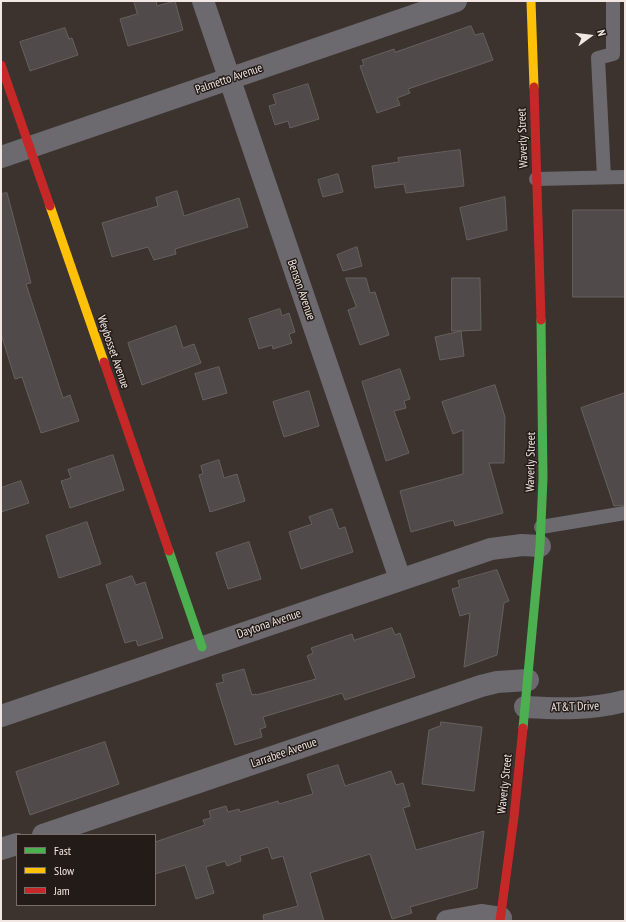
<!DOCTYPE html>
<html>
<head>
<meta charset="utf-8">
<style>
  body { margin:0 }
  #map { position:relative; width:626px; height:922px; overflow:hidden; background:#3c332f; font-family:"PT Sans Narrow",sans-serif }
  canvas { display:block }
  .frame { position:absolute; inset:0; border:2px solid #f2e7e2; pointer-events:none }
  .legend { position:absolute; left:16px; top:834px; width:140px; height:72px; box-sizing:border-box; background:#231b18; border:1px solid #766d69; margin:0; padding:5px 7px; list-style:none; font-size:12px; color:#f2e7e2 }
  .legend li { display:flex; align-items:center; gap:8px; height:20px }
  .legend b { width:20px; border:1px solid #766d69 }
  .north { position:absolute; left:570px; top:16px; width:40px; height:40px; -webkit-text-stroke:3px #231b18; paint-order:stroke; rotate:75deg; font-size:11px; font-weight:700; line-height:16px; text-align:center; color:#f2e7e2 }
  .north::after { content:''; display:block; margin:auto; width:14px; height:18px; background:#f2e7e2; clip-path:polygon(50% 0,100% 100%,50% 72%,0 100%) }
</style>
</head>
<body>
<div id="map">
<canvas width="626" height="922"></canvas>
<div class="frame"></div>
<ul class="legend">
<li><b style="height:5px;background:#4caf50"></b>Fast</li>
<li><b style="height:5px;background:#ffc107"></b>Slow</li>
<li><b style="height:5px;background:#c62828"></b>Jam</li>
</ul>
<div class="north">N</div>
</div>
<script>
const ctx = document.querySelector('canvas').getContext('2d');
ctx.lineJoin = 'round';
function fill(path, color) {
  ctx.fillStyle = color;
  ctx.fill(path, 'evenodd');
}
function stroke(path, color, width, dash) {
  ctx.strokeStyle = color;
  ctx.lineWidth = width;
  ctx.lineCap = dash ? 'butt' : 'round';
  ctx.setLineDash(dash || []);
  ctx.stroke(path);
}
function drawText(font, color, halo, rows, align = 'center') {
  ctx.font = font + ' "PT Sans Narrow",sans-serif';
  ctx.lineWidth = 3;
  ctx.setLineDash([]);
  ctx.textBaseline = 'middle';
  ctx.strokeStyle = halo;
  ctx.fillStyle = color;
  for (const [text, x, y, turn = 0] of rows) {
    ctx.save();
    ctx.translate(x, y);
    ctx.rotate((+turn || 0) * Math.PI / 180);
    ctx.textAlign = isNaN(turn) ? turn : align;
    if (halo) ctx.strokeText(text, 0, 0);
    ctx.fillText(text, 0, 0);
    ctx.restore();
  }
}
const building = new Path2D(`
  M 134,1 L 156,1 L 157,6 L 175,1 L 183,30 L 128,46 L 120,19 L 137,14 Z
  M 471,26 L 475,35 L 483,33 L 493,60 L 408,89 L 410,93 L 397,98 L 400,105 L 377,113 L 360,66 L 364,65 L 362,60 L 394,49 L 395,52 Z
  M 65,28 L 69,39 L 72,38 L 78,55 L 30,71 L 20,42 Z
  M 308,84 L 319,119 L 290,128 L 288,121 L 275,125 L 269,106 L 276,104 L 273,95 Z
  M 460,150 L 464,186 L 406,193 L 404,184 L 375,188 L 372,166 L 399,162 L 398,158 Z
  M 338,174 L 343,192 L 323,197 L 318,180 Z
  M 177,191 L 184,216 L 239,198 L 248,227 L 175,249 L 176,254 L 154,260 L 148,247 L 112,257 L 102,223 L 158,206 L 156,198 Z
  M 7,193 L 31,283 L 26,284 L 63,398 L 70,395 L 79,421 L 41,433 L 22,377 L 15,379 L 1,334 L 1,194 Z
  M 505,197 L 507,230 L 467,240 L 460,208 Z
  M 573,210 L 625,210 L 625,297 L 573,297 Z
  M 357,247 L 362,266 L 343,271 L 337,255 Z
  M 346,278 L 366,278 L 370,293 L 375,292 L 389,335 L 360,345 L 348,310 L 356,307 Z
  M 452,278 L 480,278 L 481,330 L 461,331 L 464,356 L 440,360 L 435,337 L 461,331 L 452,331 Z
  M 280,309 L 282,316 L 289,313 L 295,332 L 289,334 L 292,343 L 273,349 L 272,345 L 259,349 L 249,319 Z
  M 176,326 L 183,348 L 194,344 L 201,363 L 142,385 L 128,343 Z
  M 219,367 L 227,393 L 203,400 L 195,374 Z
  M 400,369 L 410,399 L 404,401 L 406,408 L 394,411 L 409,453 L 386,461 L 362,382 Z
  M 495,385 L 505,417 L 504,463 L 489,463 L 503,513 L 455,526 L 453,520 L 411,532 L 400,491 L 463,474 L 463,430 L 453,434 L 442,402 Z
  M 309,391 L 319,426 L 284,437 L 273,402 Z
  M 625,393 L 625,505 L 614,506 L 581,408 Z
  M 113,455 L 124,490 L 70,508 L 61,481 L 71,478 L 68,470 Z
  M 219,460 L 224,478 L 237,474 L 245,501 L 210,512 L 199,475 L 203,474 L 201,466 Z
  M 21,481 L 29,503 L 1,512 L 1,488 Z
  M 332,509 L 339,529 L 345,527 L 353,552 L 301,569 L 289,532 L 312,524 L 309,517 Z
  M 87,522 L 101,564 L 59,578 L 46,536 Z
  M 249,542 L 261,579 L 228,589 L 216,553 Z
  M 497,570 L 509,601 L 504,603 L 497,655 L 464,667 L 470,613 L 460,616 L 452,589 L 460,587 L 458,581 Z
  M 132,576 L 136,585 L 145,582 L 163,638 L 138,646 L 136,640 L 125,643 L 106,585 Z
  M 392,628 L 395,635 L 400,633 L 415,677 L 345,700 L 342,693 L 263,717 L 266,727 L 260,729 L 262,737 L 235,745 L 216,684 L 224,682 L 222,675 L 244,669 L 252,695 L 256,694 L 256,695 L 316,679 L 307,656 L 313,653 L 311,648 L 352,634 L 354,640 Z
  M 441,722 L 482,727 L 474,791 L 422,784 L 429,730 L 440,726 Z
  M 105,742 L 119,784 L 30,815 L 16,772 Z
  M 338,765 L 345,786 L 391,771 L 396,785 L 403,783 L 410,806 L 403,808 L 416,850 L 484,831 L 477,888 L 410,907 L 412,913 L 392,919 L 370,854 L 310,873 L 324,921 L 264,921 L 263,915 L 298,906 L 283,856 L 272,859 L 268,847 L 240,856 L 241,861 L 227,866 L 225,861 L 206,867 L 214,893 L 196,899 L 185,865 L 155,874 L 155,842 L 205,825 L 203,820 L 211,818 L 209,811 L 226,806 L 228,812 L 239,809 L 240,812 L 278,801 L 279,804 L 313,794 L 307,775 Z`);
const lane = new Path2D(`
  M 604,177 L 598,58 L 613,54 L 613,1
  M 536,179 L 625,177
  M 541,527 L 625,513`);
const street = new Path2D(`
  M 203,1 L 400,579
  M 1,157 L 456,1
  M 525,707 C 560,709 591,710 625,701
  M 1,716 L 491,549 L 522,545 L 540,546
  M 43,835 L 481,686 L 497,682 L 528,680
  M 1,849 L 17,844
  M 447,921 L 481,915 L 501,918`);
const fast = new Path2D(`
  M 169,551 L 202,647
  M 523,728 L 540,546 L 543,478 L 541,320`);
const slow = new Path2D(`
  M 531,1 L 534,87
  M 50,206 L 104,362`);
const jam = new Path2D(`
  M 1,65 L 50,206
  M 534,87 L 541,320
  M 104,362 L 169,551
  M 500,921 L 514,817 L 523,728`);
const streetNames = [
  ["Palmetto Avenue",229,79,-19],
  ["Waverly Street",523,138,-92],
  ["Benson Avenue",301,290,71],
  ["Weybosset Avenue",113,352,71],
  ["Waverly Street",531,462,-89],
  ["Daytona Avenue",269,624,-19],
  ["AT&T Drive",575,707,-2],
  ["Larrabee Avenue",284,753,-19],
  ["Waverly Street",505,784,-84]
];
fill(building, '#504a4a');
stroke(building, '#666060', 1);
stroke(lane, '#6c6a6f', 14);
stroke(street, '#6c6a6f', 22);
stroke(fast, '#4caf50', 9);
stroke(slow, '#ffc107', 9);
stroke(jam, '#c62828', 9);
drawText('12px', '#f2e7e2', '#231b18', streetNames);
</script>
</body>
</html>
